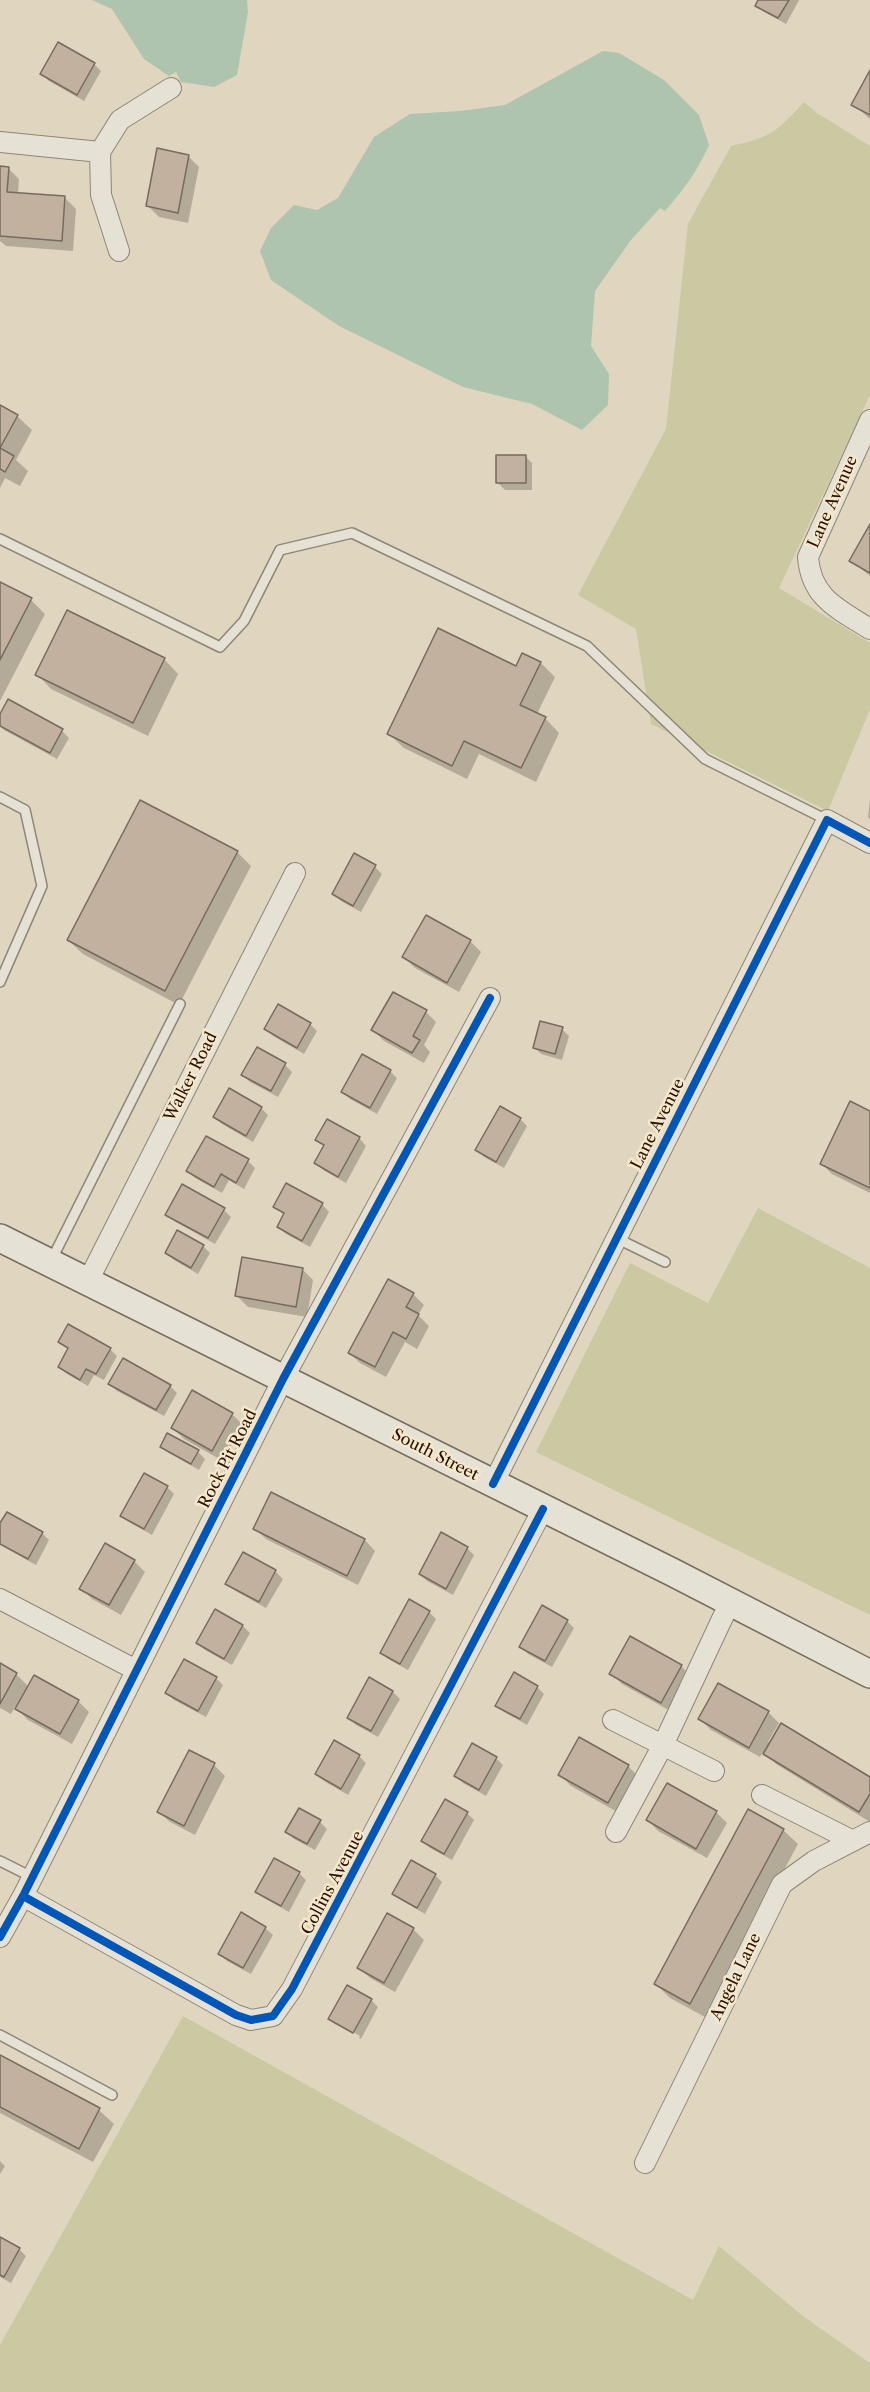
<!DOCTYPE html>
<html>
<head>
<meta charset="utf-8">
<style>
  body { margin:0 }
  canvas { display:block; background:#e0d5be }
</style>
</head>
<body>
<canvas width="870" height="2392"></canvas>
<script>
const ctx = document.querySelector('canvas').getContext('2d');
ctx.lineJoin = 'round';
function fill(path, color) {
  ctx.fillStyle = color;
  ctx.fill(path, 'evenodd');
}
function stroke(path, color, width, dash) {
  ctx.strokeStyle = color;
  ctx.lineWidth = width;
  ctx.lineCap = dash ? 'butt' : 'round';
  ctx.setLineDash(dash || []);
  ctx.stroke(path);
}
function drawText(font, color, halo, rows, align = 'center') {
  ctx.font = font + ' "Libre Caslon Text",serif';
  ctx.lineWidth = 5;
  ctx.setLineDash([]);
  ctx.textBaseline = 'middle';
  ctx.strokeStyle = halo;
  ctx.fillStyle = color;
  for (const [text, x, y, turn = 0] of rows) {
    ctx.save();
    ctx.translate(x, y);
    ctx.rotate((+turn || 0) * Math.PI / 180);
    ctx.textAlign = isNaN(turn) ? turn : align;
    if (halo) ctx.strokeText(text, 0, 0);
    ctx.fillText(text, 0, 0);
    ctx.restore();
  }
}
const green = new Path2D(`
  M 804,102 L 817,113 L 870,146 L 870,395 L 779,588 L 870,643 L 870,709 L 828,811 L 651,724 L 636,629 L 578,595 L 666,429 L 688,224 L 731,146 C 772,137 776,132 804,102 Z
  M 758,1208 L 870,1268 L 870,1615 L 536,1452 L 630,1263 L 708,1303 Z
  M 183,2016 L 693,2300 L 719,2246 L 804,2317 L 870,2363 L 870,2392 L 0,2392 L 0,2345 Z`);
const water = new Path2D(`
  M 92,0 L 247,0 L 248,12 L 237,75 L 214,87 L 181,82 L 176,72 L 169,76 L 144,59 L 112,9 Z
  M 603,51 L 619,53 L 664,80 L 699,115 L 709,145 C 697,172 684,189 665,211 L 660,208 L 631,240 L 595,291 L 591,346 L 609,374 L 608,405 L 582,430 L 532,404 L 463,387 L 339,326 L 271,280 L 260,251 L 271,228 L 294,205 L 317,210 L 338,198 L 374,137 L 410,114 L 460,111 L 505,105 Z`);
const shadow = new Path2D(`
  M 760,0 L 799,0 L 786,24 L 764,12 L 757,5 Z
  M 94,64 L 101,71 L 84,101 L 49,81 L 42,74 Z
  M 870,73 L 870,119 L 853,104 Z
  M 188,156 L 199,167 L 188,223 L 159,217 L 148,206 Z
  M 0,168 L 8,168 L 19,179 L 18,194 L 65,198 L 76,209 L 73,251 L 6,246 L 0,241 Z
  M 0,407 L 17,416 L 32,430 L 16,460 L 28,471 L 20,486 L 5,478 L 0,488 Z
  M 525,456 L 532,463 L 532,490 L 505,490 L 498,483 Z
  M 870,527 L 870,576 L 851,561 Z
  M 0,583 L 31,600 L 45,614 L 0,701 Z
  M 164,659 L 178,674 L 148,736 L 51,689 L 37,674 Z
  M 541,663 L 555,677 L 537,714 L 545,718 L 559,733 L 536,782 L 479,754 L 467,779 L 404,748 L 389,734 L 517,668 Z
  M 0,717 L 62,731 L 69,738 L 57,759 L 4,730 L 0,726 Z
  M 870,799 L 870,820 L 868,817 Z
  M 237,852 L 251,866 L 179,1005 L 83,954 L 68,940 Z
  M 355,855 L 375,867 L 382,874 L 361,912 L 341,901 L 334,894 Z
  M 470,941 L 481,952 L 459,992 L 415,968 L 404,957 Z
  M 426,1012 L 436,1022 L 424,1045 L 430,1052 L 424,1063 L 384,1041 L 373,1030 Z
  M 310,1024 L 317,1031 L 304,1054 L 273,1036 L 266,1029 Z
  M 562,1029 L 569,1036 L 562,1060 L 541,1054 L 534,1047 Z
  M 285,1065 L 292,1072 L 278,1097 L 250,1082 L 243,1075 Z
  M 390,1071 L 397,1078 L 377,1114 L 350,1099 L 343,1092 Z
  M 261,1108 L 268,1115 L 253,1142 L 222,1124 L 215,1117 Z
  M 870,1112 L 870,1193 L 832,1174 L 821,1163 Z
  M 520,1119 L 527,1126 L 504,1168 L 484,1157 L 477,1150 Z
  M 207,1138 L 248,1161 L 255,1168 L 244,1189 L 229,1180 L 222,1193 L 195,1178 L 188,1171 Z
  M 359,1138 L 366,1146 L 346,1183 L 323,1170 L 316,1163 L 325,1147 L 317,1140 Z
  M 287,1185 L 322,1204 L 329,1212 L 310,1247 L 286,1234 L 278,1227 L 285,1215 L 275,1206 Z
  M 224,1210 L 231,1217 L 215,1244 L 174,1221 L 167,1214 Z
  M 203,1246 L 210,1253 L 198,1274 L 174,1260 L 166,1253 Z
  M 302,1269 L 313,1280 L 307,1317 L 248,1307 L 237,1296 Z
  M 413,1294 L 424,1305 L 418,1315 L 429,1326 L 417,1349 L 405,1342 L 386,1377 L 360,1363 L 349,1353 Z
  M 60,1342 L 110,1349 L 117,1356 L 104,1380 L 94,1375 L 88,1386 L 67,1374 L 60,1367 L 69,1350 Z
  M 110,1384 L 170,1386 L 177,1393 L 164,1416 L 117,1391 Z
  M 232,1414 L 243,1425 L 223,1461 L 184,1439 L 173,1428 Z
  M 162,1446 L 198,1452 L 205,1459 L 199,1470 L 169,1453 Z
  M 144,1475 L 167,1487 L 174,1494 L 152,1535 L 129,1522 L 122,1515 Z
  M 272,1494 L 365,1540 L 375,1551 L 358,1585 L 266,1539 L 255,1529 Z
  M 7,1514 L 42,1533 L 49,1540 L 36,1565 L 0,1545 L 0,1526 Z
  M 467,1548 L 474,1555 L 453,1595 L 427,1581 L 420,1574 Z
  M 244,1554 L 276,1572 L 283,1579 L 266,1608 L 234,1590 L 227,1583 Z
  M 134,1561 L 145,1572 L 121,1615 L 92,1599 L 81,1588 Z
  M 215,1611 L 243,1626 L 250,1633 L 232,1665 L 205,1650 L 197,1643 Z
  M 429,1612 L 436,1619 L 408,1670 L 388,1659 L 381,1652 Z
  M 567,1621 L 574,1628 L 552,1667 L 528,1654 L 521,1647 Z
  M 184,1661 L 216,1678 L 223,1685 L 206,1717 L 174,1700 L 167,1693 Z
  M 0,1665 L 16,1674 L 29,1687 L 35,1677 L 78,1701 L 89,1712 L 72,1744 L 28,1720 L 15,1707 L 11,1714 L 0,1708 Z
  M 681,1666 L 692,1677 L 672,1712 L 622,1684 L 611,1673 Z
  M 514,1674 L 537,1687 L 544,1694 L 527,1725 L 504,1712 L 497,1705 Z
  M 393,1692 L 400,1699 L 378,1737 L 356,1725 L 349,1718 Z
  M 768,1712 L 779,1723 L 768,1742 L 870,1779 L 870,1822 L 776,1764 L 763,1752 L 760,1757 L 711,1730 L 700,1719 Z
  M 189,1752 L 214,1765 L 225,1776 L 195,1835 L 170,1822 L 159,1812 Z
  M 359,1756 L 366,1763 L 348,1795 L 324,1781 L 316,1774 Z
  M 496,1758 L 503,1765 L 486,1796 L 463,1783 L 455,1776 Z
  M 628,1766 L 639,1777 L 619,1813 L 571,1786 L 560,1775 Z
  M 716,1812 L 727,1823 L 707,1858 L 658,1831 L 648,1820 Z
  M 467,1813 L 474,1820 L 452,1860 L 430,1848 L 423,1841 Z
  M 320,1822 L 327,1829 L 315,1850 L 294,1839 L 287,1832 Z
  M 783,1830 L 798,1844 L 705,2017 L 670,1998 L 656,1984 Z
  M 299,1873 L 306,1880 L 289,1912 L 264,1898 L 257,1891 Z
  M 435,1875 L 442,1882 L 425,1914 L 401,1900 L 394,1893 Z
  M 265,1928 L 273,1935 L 251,1974 L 227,1961 L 220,1954 Z
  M 413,1929 L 424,1940 L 395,1992 L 370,1978 L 359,1967 Z
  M 371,2000 L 378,2007 L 361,2039 L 336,2026 L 359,2038 L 360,2036 L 336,2022 L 336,2025 L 330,2019 Z
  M 0,2057 L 99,2110 L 114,2124 L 93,2162 L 0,2113 Z
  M 0,2161 L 5,2166 L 0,2174 Z
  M 0,2238 L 19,2249 L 26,2256 L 11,2283 L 0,2277 Z`);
const building = new Path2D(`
  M 758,0 L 789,0 L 778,18 L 755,6 Z
  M 58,42 L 95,63 L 77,95 L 40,74 Z
  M 870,70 L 870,115 L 851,105 Z
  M 157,148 L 189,155 L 178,213 L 146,206 Z
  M 0,166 L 9,167 L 7,192 L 65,196 L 62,241 L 0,236 Z
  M 0,405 L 18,415 L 0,448 L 14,456 L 5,472 L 0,469 Z
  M 496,455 L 526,455 L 526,483 L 496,483 Z
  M 870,524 L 870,573 L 849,561 Z
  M 0,582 L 32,598 L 0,660 Z
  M 67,610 L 165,658 L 133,723 L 35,675 Z
  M 438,628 L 516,666 L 522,653 L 541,662 L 520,705 L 546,717 L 521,768 L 464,741 L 452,766 L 387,734 Z
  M 8,699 L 63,729 L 50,753 L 0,726 L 0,714 Z
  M 140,800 L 238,851 L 165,991 L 67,940 Z
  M 354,853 L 376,865 L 353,906 L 332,894 Z
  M 426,915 L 471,940 L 447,983 L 402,957 Z
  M 393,992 L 427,1010 L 413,1036 L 420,1040 L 412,1053 L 371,1030 Z
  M 278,1004 L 311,1023 L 297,1048 L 264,1029 Z
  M 540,1021 L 563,1027 L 555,1054 L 533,1048 Z
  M 257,1047 L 286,1063 L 271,1091 L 241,1075 Z
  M 362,1054 L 391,1070 L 370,1108 L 341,1092 Z
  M 229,1088 L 262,1107 L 246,1136 L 213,1117 Z
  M 850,1101 L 870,1111 L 870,1188 L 820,1164 Z
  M 500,1106 L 521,1118 L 496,1162 L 475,1150 Z
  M 327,1119 L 360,1137 L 338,1177 L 314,1163 L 324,1145 L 315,1140 Z
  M 206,1136 L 249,1159 L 236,1183 L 221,1174 L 214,1187 L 186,1171 Z
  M 286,1183 L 323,1203 L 302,1241 L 277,1227 L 284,1213 L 273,1207 Z
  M 182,1184 L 225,1208 L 208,1238 L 165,1215 Z
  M 177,1230 L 204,1245 L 191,1268 L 165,1253 Z
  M 242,1257 L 303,1268 L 296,1307 L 235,1296 Z
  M 388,1279 L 414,1293 L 406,1307 L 419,1314 L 406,1339 L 393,1332 L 375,1367 L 348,1353 Z
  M 68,1324 L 111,1348 L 96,1374 L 86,1369 L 80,1380 L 58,1367 L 68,1348 L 58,1342 Z
  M 123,1358 L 171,1385 L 156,1410 L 108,1384 Z
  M 192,1390 L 233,1413 L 212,1451 L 171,1428 Z
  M 167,1433 L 199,1450 L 191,1464 L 160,1447 Z
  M 144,1473 L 168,1486 L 144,1529 L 120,1516 Z
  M 271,1492 L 365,1539 L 347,1576 L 253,1529 Z
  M 7,1512 L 43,1532 L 28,1559 L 0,1544 L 0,1523 Z
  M 441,1532 L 468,1547 L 446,1589 L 419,1574 Z
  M 105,1543 L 135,1560 L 109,1605 L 79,1589 Z
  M 243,1552 L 276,1570 L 259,1602 L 225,1584 Z
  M 409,1599 L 430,1611 L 400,1664 L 380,1653 Z
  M 542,1605 L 568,1620 L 545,1661 L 519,1647 Z
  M 215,1609 L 243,1625 L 224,1659 L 196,1643 Z
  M 630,1636 L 682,1665 L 661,1703 L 609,1674 Z
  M 184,1659 L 217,1677 L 198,1711 L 165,1693 Z
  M 0,1663 L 17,1673 L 0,1704 Z
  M 514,1672 L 538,1686 L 520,1719 L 495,1706 Z
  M 34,1675 L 79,1700 L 60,1734 L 15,1709 Z
  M 369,1677 L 393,1691 L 371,1731 L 347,1718 Z
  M 718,1683 L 769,1711 L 749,1748 L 698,1719 Z
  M 781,1723 L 870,1777 L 870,1794 L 859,1812 L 763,1754 Z
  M 579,1737 L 629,1765 L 608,1803 L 558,1775 Z
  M 334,1740 L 360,1755 L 341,1789 L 315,1774 Z
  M 472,1743 L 497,1757 L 479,1790 L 454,1776 Z
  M 189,1750 L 215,1763 L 184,1826 L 157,1812 Z
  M 667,1783 L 717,1811 L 696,1849 L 646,1820 Z
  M 445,1799 L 468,1812 L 444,1854 L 421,1841 Z
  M 299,1808 L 321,1820 L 307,1844 L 285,1832 Z
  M 748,1809 L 784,1829 L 690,2004 L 654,1984 Z
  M 274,1858 L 300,1872 L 281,1906 L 255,1892 Z
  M 411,1860 L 436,1874 L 417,1908 L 392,1894 Z
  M 241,1912 L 266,1927 L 243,1968 L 218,1954 Z
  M 387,1913 L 414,1928 L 384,1983 L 357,1968 Z
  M 347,1985 L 372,1999 L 353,2033 L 328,2019 Z
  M 0,2055 L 100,2108 L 79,2149 L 0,2107 Z
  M 0,2237 L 20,2248 L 4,2277 L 0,2275 Z`);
const lane = new Path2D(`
  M 0,539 L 220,647 L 244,621 L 280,550 L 352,533 L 587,646 L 705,759 L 827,820
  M 0,797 L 25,810 L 42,886 L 0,982
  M 616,1238 L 665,1262
  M 51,1261 L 180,1004
  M 0,1861 L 32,1877
  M 0,2035 L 112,2095`);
const street = new Path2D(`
  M 0,142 L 100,152
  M 119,251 L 101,195 L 100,152 L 120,120 L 171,88
  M 870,420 L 808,557 C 811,598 838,609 870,629
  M 88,1281 L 295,873
  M 493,1484 L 827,820 L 870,843
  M 0,1599 L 136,1670
  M 613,1720 L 714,1771
  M 762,1795 L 853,1841
  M 616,1832 L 663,1745 L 730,1602
  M 23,1896 L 236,2015 L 251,2020 L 273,2016 L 292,1989 L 543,1509
  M 0,1937 L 23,1896 L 283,1379 L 490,998
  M 645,2163 L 782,1884 L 814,1861 L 870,1832`);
const secondary = new Path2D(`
  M 0,1238 L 672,1572 L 870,1674`);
const cycleway = new Path2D(`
  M 493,1484 L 827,820 L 870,843
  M 23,1896 L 236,2015 L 251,2020 L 273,2016 L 292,1989 L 543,1509
  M 0,1937 L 23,1896 L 283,1379 L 490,998`);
const streetNames = [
  ["Lane Avenue",833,502,-66],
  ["Walker Road",191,1077,-63],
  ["Lane Avenue",658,1124,-63],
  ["South Street",435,1455,27],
  ["Rock Pit Road",228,1459,-63],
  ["Collins Avenue",333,1883,-62],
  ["Angela Lane",736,1977,-64]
];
fill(green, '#cbc9a1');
fill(water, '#afc4ae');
fill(shadow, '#0003');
fill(building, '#c3b19f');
stroke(building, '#756b5e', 1.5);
stroke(lane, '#8f8577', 12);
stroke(street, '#8f8577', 22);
stroke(secondary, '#756b5e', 30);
stroke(lane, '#e6e1d5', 9);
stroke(street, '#e6e1d5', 20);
stroke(secondary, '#e6e1d5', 27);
stroke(cycleway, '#0057b8', 8);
drawText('16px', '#2a0f04', '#f4e8cc', streetNames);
</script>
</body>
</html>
